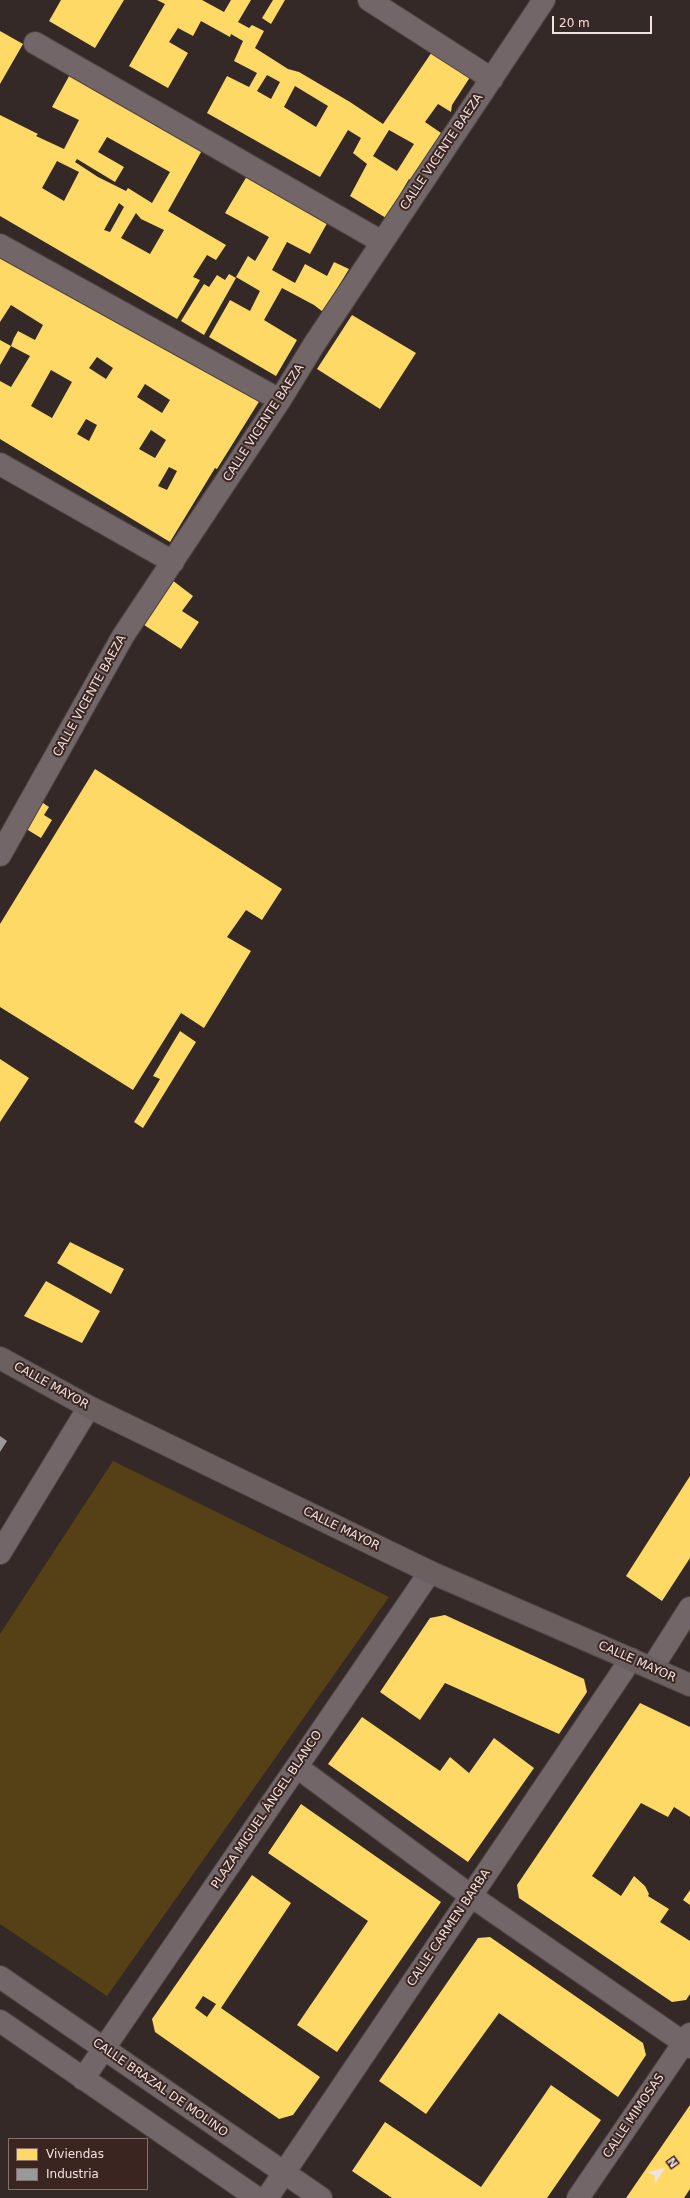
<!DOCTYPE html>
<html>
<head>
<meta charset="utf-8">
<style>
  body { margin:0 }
  #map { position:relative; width:690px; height:2198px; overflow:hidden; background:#342927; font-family:"DejaVu Sans",sans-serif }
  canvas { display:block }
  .legend { position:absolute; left:8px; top:2138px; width:140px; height:52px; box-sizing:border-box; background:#3a2521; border:1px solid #83716d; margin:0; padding:5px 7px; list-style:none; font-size:12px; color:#f1e2df }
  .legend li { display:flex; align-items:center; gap:8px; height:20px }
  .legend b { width:20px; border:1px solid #83716d }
  .north { position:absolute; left:642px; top:2150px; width:40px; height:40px; -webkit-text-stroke:3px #3a2521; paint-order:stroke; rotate:54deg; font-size:11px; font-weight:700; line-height:16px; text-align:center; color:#f1e2df }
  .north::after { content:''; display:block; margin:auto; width:14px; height:18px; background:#f1e2df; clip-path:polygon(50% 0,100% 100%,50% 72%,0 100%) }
  .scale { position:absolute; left:552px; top:16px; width:100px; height:18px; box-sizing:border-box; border:2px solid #f1e2df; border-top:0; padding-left:5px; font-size:12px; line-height:14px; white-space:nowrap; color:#f1e2df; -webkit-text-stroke:3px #3a2521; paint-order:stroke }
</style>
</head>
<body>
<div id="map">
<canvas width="690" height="2198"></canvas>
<ul class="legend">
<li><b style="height:11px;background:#ffd966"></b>Viviendas</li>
<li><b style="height:11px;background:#999"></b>Industria</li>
</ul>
<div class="north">N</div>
<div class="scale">20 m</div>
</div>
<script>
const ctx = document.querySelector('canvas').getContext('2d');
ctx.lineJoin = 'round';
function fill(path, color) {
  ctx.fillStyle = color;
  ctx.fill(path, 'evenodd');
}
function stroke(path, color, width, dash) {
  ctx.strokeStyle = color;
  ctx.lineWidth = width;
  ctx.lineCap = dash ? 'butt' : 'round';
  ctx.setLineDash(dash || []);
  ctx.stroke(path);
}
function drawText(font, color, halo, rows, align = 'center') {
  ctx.font = font + ' "DejaVu Sans",sans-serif';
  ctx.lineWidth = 4;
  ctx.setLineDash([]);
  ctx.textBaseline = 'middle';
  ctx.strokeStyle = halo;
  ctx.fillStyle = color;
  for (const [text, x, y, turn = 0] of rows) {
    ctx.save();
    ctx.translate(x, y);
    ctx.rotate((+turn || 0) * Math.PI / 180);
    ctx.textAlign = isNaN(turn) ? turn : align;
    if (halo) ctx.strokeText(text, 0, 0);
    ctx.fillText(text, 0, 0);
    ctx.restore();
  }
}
const green = new Path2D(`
  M 113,1461 L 389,1597 L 107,1996 L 0,1924 L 0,1634 Z`);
const homes = new Path2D(`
  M 61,0 L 124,0 L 95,48 L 49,21 Z
  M 157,0 L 202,0 L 224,12 L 231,0 L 251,0 L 238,22 L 249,28 L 252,25 L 264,31 L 255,48 L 288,69 L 299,72 L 350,102 L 383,124 L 436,46 L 474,71 L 452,105 L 451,112 L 438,104 L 425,122 L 444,135 L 414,182 L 409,179 L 386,218 L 350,196 L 367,164 L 353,153 L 361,138 L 348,130 L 320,177 L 207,113 L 227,76 L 249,87 L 257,73 L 234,61 L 243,41 L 231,34 L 230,37 L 201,21 L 193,36 L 178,28 L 169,42 L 188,53 L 168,88 L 129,66 L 165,4 ZM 267,75 L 280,82 L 271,99 L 257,91 ZM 295,86 L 328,106 L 316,127 L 284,107 ZM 389,130 L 414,144 L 397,171 L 373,156 Z
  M 273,0 L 285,0 L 271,24 L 262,18 Z
  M 0,31 L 23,44 L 0,84 Z
  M 73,69 L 205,145 L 168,211 L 226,245 L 216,260 L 207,255 L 193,277 L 200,280 L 177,319 L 0,216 L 0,115 L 38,134 L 36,136 L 64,149 L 79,120 L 52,107 ZM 107,137 L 170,172 L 152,203 L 128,188 L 126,191 L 98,177 L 75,162 L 77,159 L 115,182 L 124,167 L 98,152 ZM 57,161 L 79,172 L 64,201 L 42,188 ZM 119,203 L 124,207 L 110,232 L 104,230 ZM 136,213 L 141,219 L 164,230 L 150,254 L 121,238 Z
  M 250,171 L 330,218 L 310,254 L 287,242 L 272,270 L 295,283 L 305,264 L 327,276 L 334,262 L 349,269 L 323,312 L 314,305 L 282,288 L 264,320 L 297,340 L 276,376 L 209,337 L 230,300 L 250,311 L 260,291 L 236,277 L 248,256 L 255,261 L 269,237 L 225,213 Z
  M 0,250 L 260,400 L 217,469 L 215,468 L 170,542 L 0,439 L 0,381 L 11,387 L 30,356 L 11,346 L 14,338 L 18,331 L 35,340 L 43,325 L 11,305 L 0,322 ZM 97,357 L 113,368 L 106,379 L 89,368 ZM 51,370 L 72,382 L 52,418 L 31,406 ZM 145,384 L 170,400 L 162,413 L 137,397 ZM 86,419 L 97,425 L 89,441 L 77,434 ZM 151,430 L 166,440 L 155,458 L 139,449 ZM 169,467 L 177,471 L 167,490 L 158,486 Z
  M 229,274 L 236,278 L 204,335 L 181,321 L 204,284 L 209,287 L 217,275 L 225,280 Z
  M 352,315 L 416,353 L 380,409 L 317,369 Z
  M 0,340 L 11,346 L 0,365 Z
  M 172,580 L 193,596 L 182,611 L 199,622 L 181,649 L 141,623 Z
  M 95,769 L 282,889 L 262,920 L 246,910 L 227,937 L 251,951 L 204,1028 L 181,1013 L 133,1090 L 0,1007 L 0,924 Z
  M 40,801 L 49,807 L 44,815 L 52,820 L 41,838 L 23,827 Z
  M 180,1031 L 196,1042 L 143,1128 L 134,1122 L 160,1079 L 153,1076 Z
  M 0,1059 L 29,1078 L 0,1122 Z
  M 70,1242 L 124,1269 L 111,1294 L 57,1263 Z
  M 46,1281 L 100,1311 L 82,1343 L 24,1316 Z
  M 690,1476 L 690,1558 L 662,1601 L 626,1576 Z
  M 445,1615 L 584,1679 L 587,1692 L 559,1734 L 445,1683 L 420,1720 L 380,1692 L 430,1618 Z
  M 640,1703 L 690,1727 L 690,1817 L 674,1807 L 668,1817 L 641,1803 L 592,1876 L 621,1896 L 634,1876 L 645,1886 L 649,1894 L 648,1896 L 669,1909 L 660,1922 L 690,1941 L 690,1994 L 686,2000 L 672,2002 L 519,1898 L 517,1885 Z
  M 362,1717 L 440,1771 L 450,1757 L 469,1773 L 494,1738 L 534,1768 L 468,1862 L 328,1764 Z
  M 301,1804 L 441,1902 L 337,2052 L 297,2025 L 368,1921 L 268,1853 Z
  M 252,1875 L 291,1903 L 221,2008 L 320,2077 L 293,2115 L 279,2119 L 155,2032 L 152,2019 ZM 203,1996 L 216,2004 L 207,2017 L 195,2008 Z
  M 690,1890 L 690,1905 L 683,1900 Z
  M 490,1937 L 643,2043 L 646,2055 L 618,2097 L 499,2013 L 426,2114 L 379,2081 L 478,1938 Z
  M 551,2085 L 601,2120 L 547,2198 L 392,2198 L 352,2171 L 385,2122 L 481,2187 Z
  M 690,2105 L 690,2189 L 684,2198 L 626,2198 Z`);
const industry = new Path2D(`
  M 0,1436 L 7,1441 L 0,1452 Z`);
const pedestrian = new Path2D(`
  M 297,1767 L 471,1896`);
const minor = new Path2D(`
  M 369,0 L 492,79
  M 35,43 L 382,242
  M 0,245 L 280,400
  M 0,464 L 173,562
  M 0,855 L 123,636 L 280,400 L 315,343 L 544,0
  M 0,1553 L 89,1407
  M 652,1668 L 690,1608
  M 471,1896 L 690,2047
  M 0,1977 L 321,2198
  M 0,2021 L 257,2198
  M 83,2079 L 430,1572
  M 267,2198 L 631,1659
  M 578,2198 L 690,2034`);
const secondary = new Path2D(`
  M 0,1358 L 89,1407 L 430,1572 L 690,1685`);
const streetNames = [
  ["CALLE VICENTE BAEZA",442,152,-56],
  ["CALLE VICENTE BAEZA",264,423,-57],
  ["CALLE VICENTE BAEZA",90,696,-61],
  ["CALLE MAYOR",51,1386,29],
  ["CALLE MAYOR",341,1529,26],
  ["CALLE MAYOR",637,1662,24],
  ["PLAZA MIGUEL ÁNGEL BLANCO",267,1810,-56],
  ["CALLE CARMEN BARBA",449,1928,-56],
  ["CALLE BRAZAL DE MOLINO",160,2088,35],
  ["CALLE MIMOSAS",634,2116,-56]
];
fill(green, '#564117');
fill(homes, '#ffd966');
fill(industry, '#999');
stroke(pedestrian, '#4e4442', 24);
stroke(minor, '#4e4442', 24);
stroke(secondary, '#4e4442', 24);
stroke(pedestrian, '#726668', 22);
stroke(minor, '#726668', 22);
stroke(secondary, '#6b5f60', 22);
drawText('12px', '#f1e2df', '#3a2521', streetNames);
</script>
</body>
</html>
